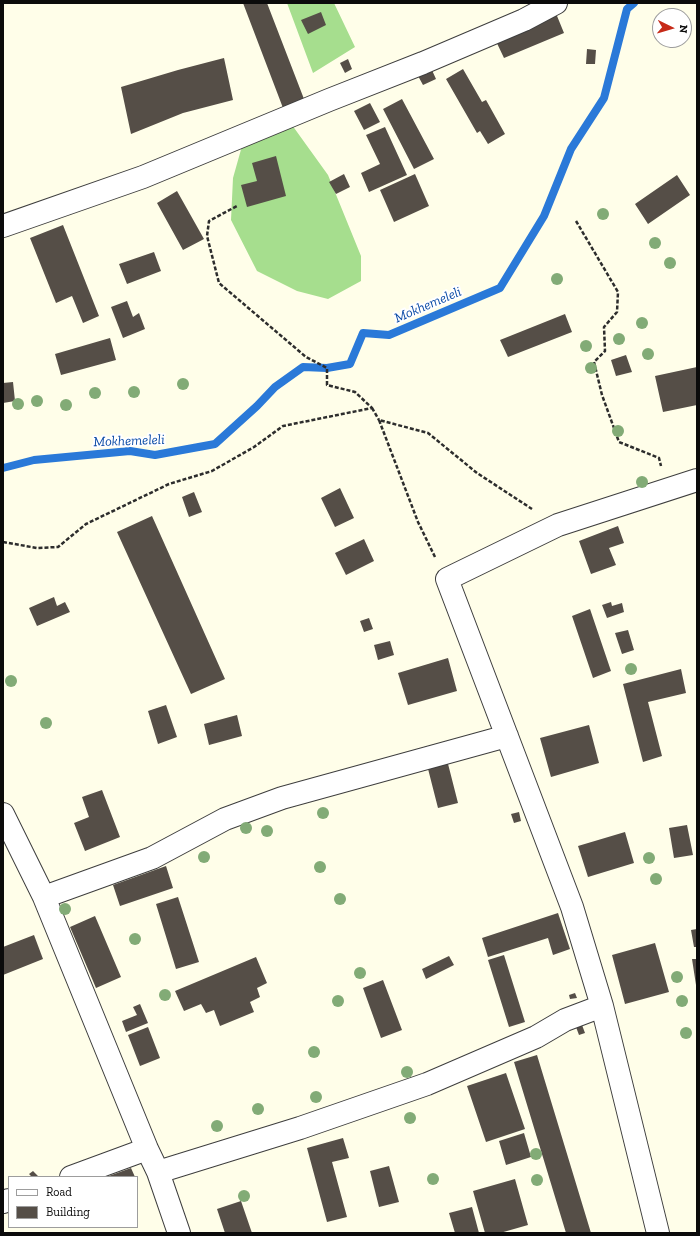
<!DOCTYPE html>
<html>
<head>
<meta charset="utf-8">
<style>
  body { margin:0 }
  #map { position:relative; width:700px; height:1236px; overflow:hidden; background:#fffee9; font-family:"Zilla Slab",serif }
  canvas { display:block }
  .frame { position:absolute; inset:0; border:4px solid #0b0b0b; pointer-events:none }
  .legend { position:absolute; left:8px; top:1176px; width:130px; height:52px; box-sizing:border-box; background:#fff; border:1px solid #9d9d9d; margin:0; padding:5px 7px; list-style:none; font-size:12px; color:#0b0b0b }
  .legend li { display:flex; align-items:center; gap:8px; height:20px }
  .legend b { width:20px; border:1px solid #9d9d9d }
  .north { position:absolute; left:652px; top:8px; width:40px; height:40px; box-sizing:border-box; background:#fff; border:1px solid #9d9d9d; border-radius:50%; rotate:95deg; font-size:11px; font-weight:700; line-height:16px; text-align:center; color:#0b0b0b }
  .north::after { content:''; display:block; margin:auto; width:14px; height:18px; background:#c62a18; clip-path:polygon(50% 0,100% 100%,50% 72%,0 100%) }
</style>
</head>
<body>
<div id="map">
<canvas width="700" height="1236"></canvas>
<div class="frame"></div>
<ul class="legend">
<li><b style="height:5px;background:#fff"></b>Road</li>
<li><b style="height:11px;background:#554e47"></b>Building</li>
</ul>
<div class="north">N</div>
</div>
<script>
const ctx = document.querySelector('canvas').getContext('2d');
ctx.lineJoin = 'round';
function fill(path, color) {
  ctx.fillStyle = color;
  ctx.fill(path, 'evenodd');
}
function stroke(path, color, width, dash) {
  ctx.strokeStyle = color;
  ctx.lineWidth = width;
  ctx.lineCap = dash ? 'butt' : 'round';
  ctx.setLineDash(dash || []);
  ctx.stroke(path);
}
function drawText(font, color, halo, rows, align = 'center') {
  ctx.font = font + ' "Zilla Slab",serif';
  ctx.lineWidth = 4;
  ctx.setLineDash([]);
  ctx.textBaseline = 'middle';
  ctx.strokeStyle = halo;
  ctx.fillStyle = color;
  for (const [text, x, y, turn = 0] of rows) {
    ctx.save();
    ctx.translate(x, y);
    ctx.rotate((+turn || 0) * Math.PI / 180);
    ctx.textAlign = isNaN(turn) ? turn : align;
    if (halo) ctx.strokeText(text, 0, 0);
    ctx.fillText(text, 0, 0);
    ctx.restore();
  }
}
const forest = new Path2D(`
  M 287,3 L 334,3 L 355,47 L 313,73 Z
  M 292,125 L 328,175 L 361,256 L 361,281 L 328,299 L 297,291 L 257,271 L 231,220 L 233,178 L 242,146 Z`);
const stream = new Path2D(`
  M 3,468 L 34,460 L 130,451 L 155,455 L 215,444 L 257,406 L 275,387 L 303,367 L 327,368 L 350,364 L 363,333 L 389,335 L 500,288 L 544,216 L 571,149 L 604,98 L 627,9 L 634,3`);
const building = new Path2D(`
  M 243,3 L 267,3 L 304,99 L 283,108 Z
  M 555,11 L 564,33 L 504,58 L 494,37 Z
  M 321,12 L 326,25 L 308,34 L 301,20 Z
  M 587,49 L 596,50 L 595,64 L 586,64 Z
  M 224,58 L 233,100 L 183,113 L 131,134 L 121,87 L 178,70 Z
  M 348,59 L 352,69 L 345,73 L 340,63 Z
  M 431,68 L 436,79 L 423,85 L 417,74 Z
  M 463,69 L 482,102 L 486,100 L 505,134 L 488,144 L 480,131 L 477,133 L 446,79 Z
  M 402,99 L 434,159 L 414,169 L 383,109 Z
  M 370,103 L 380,122 L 364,130 L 354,111 Z
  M 385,127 L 407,175 L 369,192 L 361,173 L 380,164 L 366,135 Z
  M 276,156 L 286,196 L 247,207 L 241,185 L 257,181 L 252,163 Z
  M 344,174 L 350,187 L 336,194 L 329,182 Z
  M 415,174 L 429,206 L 394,222 L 380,190 Z
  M 677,175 L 690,195 L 648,224 L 635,204 Z
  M 177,191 L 204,239 L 183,250 L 157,203 Z
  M 63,225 L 99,316 L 83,323 L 72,296 L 56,303 L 30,238 Z
  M 154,252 L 161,271 L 127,284 L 119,264 Z
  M 127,301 L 133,317 L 139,313 L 145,329 L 123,338 L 111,307 Z
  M 565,314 L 572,332 L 508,357 L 500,340 Z
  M 110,338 L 116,360 L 61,375 L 55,354 Z
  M 626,355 L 632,372 L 616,376 L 611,360 Z
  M 697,367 L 697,405 L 663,412 L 655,376 Z
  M 13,382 L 15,401 L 3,403 L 3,383 Z
  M 340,488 L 354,518 L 335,527 L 321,498 Z
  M 194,492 L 202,512 L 189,517 L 182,497 Z
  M 152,516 L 225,679 L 191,694 L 117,532 Z
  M 618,526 L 624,543 L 609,548 L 616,565 L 591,574 L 579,541 Z
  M 364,539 L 374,561 L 346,575 L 335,553 Z
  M 54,597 L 57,606 L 65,602 L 70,612 L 37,626 L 29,608 Z
  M 611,602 L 612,606 L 622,603 L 624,612 L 607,618 L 602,605 Z
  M 590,609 L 611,671 L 593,678 L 572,616 Z
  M 369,618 L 373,629 L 364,632 L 360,621 Z
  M 628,630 L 634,650 L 622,654 L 615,633 Z
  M 390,641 L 394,655 L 378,660 L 374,645 Z
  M 448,658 L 457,691 L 408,705 L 398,673 Z
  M 681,669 L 686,693 L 648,702 L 662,756 L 643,762 L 623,684 Z
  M 166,705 L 177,737 L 158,744 L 148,711 Z
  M 237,715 L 242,736 L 209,745 L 204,724 Z
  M 589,725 L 599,763 L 551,777 L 540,738 Z
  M 446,756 L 458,803 L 438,808 L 426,761 Z
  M 102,790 L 120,837 L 85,851 L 74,823 L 89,817 L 82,797 Z
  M 519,812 L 521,821 L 514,823 L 511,814 Z
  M 687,825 L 693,855 L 674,858 L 669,828 Z
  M 625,832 L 634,863 L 588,877 L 578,846 Z
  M 166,866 L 173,888 L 120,906 L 113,885 Z
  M 178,897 L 199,962 L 176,969 L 156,904 Z
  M 558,913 L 570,949 L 553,955 L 548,938 L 488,957 L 482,938 Z
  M 95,916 L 121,977 L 96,988 L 70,927 Z
  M 697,929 L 697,947 L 694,947 L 691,930 Z
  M 34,935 L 43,959 L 3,975 L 3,947 Z
  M 655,943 L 669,992 L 625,1004 L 612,955 Z
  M 504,955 L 525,1022 L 509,1027 L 488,960 Z
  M 449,956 L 454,965 L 426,979 L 422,969 Z
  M 256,957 L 267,983 L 257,988 L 260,997 L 250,1002 L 254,1012 L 220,1026 L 214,1010 L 206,1013 L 201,1004 L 184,1011 L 175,991 Z
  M 692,959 L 697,959 L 697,985 L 696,985 Z
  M 383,980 L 402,1030 L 381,1038 L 363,988 Z
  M 575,993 L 577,998 L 570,999 L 569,995 Z
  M 140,1004 L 148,1023 L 126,1032 L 122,1021 L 137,1015 L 133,1007 Z
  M 582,1025 L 585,1033 L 579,1035 L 576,1027 Z
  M 148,1027 L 160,1058 L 140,1066 L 128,1035 Z
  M 537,1055 L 591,1233 L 566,1233 L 514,1062 Z
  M 506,1073 L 525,1129 L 486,1142 L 467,1086 Z
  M 524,1133 L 531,1157 L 506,1165 L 499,1141 Z
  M 343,1138 L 349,1158 L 332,1162 L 347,1217 L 327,1222 L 307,1148 Z
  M 389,1166 L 399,1202 L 379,1207 L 370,1171 Z
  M 131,1168 L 135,1177 L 106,1177 Z
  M 33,1171 L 39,1177 L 32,1177 L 29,1174 Z
  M 515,1179 L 528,1225 L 500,1233 L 485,1233 L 473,1191 Z
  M 241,1201 L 252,1233 L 225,1233 L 217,1209 Z
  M 472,1207 L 479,1233 L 455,1233 L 449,1213 Z`);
const path = new Path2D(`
  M 576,221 L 618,292 L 617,312 L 604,327 L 605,351 L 594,362 L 602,395 L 619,442 L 659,458 L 661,466
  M 372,408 L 379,420
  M 3,542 L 37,548 L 58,547 L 86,524 L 169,484 L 212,471 L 254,447 L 283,426 L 372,408 L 355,392 L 327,385 L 327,368 L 306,357 L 219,283 L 207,236 L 209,221 L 237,206
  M 435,557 L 418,522 L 379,420 L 428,433 L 477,473 L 532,509`);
const minor = new Path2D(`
  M 3,226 L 143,177 L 329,100 L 423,63 L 524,20 L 556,3
  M 3,814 L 44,897
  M 158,1172 L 300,1128 L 427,1084 L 536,1037 L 565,1020 L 602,1006
  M 71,1177 L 147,1149
  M 3,1202 L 9,1200
  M 179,1233 L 158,1172 L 147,1149 L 44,897 L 152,858 L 225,819 L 282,798 L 507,736
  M 658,1233 L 602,1006 L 572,907 L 447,579 L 558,525 L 697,480`);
const trees = [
  [603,214],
  [655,243],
  [670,263],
  [557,279],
  [642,323],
  [619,339],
  [586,346],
  [648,354],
  [591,368],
  [183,384],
  [134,392],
  [95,393],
  [37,401],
  [18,404],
  [66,405],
  [618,431],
  [642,482],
  [631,669],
  [11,681],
  [46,723],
  [323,813],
  [246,828],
  [267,831],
  [204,857],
  [649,858],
  [320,867],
  [656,879],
  [340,899],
  [65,909],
  [135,939],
  [360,973],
  [677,977],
  [165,995],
  [338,1001],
  [682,1001],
  [686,1033],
  [314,1052],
  [407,1072],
  [316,1097],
  [258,1109],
  [410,1118],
  [217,1126],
  [536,1154],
  [433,1179],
  [537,1180],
  [244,1196]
];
const waterNames = [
  ["Mokhemeleli",428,305,-23],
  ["Mokhemeleli",129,441,-2]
];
fill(forest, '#a6de8e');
stroke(stream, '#2a79d8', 8);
fill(building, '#554e47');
stroke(minor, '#3e3e3e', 24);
stroke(path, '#2d2d2d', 2.5, [4, 2]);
stroke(minor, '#fff', 22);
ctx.fillStyle = '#82ab76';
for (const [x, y] of trees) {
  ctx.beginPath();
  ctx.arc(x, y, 6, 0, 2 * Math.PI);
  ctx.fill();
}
drawText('italic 14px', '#0b4ba6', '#fff', waterNames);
</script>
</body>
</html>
